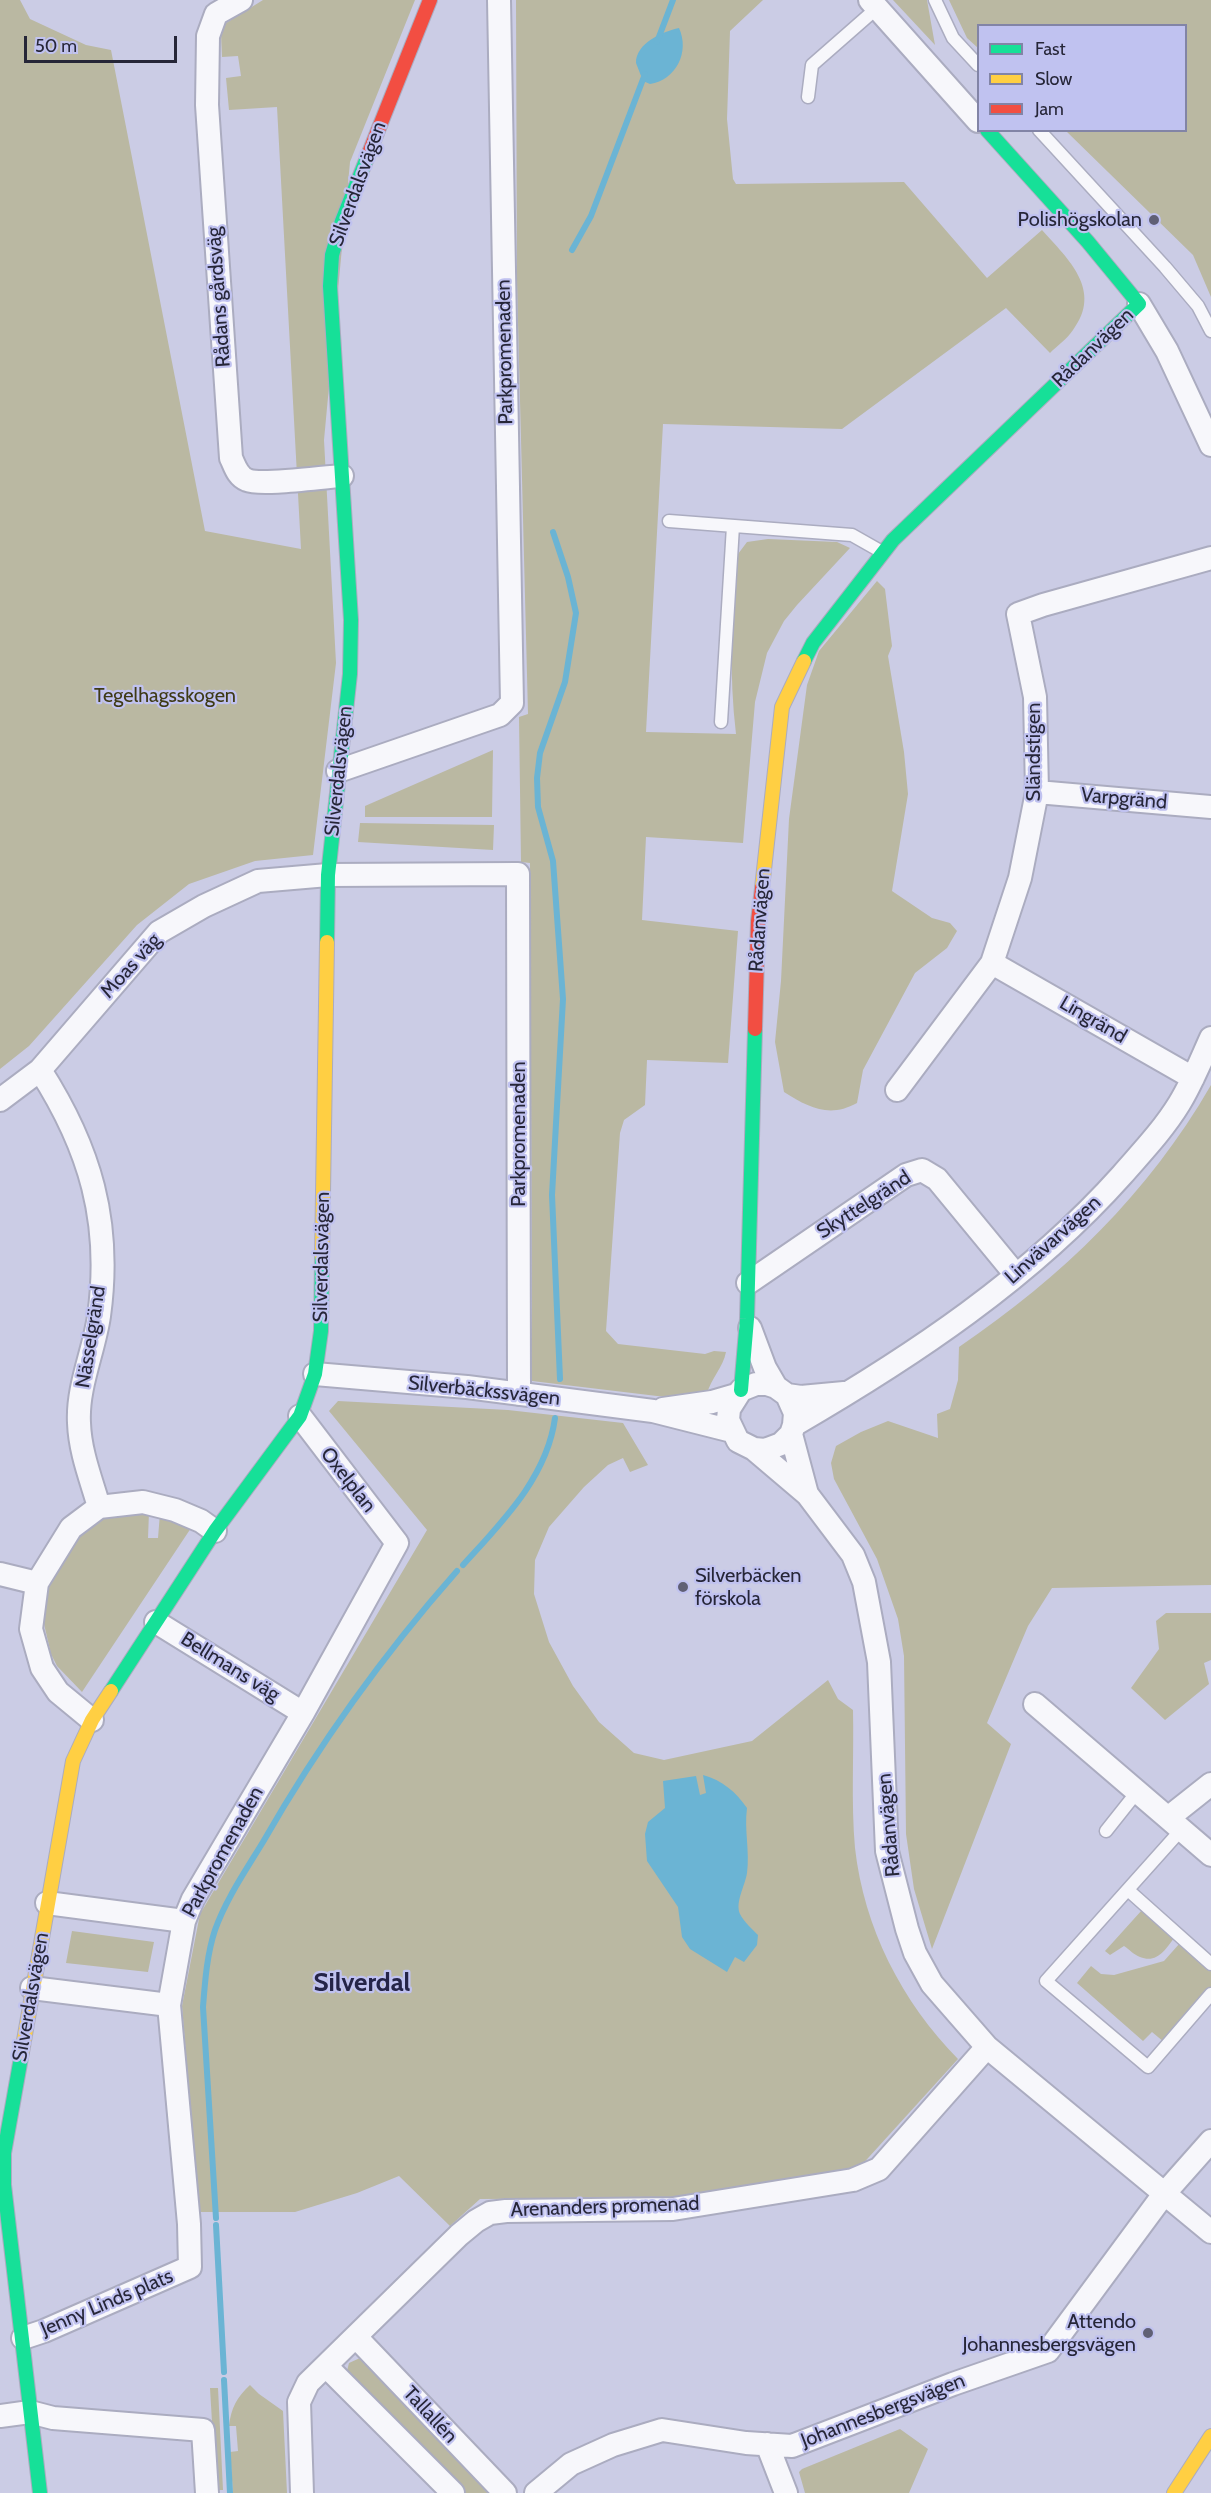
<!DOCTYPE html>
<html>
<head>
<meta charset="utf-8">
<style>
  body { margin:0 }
  #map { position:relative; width:1211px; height:2493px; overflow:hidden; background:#cbcce5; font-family:Cabin,sans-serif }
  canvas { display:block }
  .legend { position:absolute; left:977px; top:24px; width:210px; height:108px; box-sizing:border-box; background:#c0c2f0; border:2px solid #8284a6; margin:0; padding:8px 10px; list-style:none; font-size:18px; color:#262638 }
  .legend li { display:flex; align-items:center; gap:12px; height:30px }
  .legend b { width:30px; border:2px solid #8284a6 }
  .scale { position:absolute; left:24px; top:36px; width:153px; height:27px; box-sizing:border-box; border:3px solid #262638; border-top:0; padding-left:8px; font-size:18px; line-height:21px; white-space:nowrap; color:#262638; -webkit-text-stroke:4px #c0c2f0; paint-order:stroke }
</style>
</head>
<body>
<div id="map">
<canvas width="1211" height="2493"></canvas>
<ul class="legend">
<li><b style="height:8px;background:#16e098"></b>Fast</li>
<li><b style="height:8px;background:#ffcf43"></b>Slow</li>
<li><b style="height:8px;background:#f24e42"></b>Jam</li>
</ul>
<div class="scale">50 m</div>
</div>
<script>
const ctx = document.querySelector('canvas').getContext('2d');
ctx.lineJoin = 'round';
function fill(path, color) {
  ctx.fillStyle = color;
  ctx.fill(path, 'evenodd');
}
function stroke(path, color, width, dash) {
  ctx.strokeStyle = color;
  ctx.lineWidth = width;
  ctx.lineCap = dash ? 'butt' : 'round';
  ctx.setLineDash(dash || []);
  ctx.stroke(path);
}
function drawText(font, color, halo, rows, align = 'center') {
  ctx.font = font + ' Cabin,sans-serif';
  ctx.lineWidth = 4.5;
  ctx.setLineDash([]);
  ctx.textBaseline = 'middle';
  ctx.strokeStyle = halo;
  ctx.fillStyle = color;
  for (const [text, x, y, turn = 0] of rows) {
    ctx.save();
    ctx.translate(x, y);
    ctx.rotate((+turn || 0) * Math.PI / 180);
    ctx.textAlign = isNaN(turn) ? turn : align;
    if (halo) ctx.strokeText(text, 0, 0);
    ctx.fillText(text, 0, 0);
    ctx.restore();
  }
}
const green = new Path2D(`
  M 0,0 L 20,0 L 30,19 L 86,45 L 111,50 L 205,531 L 301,549 L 277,107 L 229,110 L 226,78 L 241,76 L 238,56 L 222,57 L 221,34 L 226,23 L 263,0 L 415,0 L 350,162 L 324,440 L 336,663 L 313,855 L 255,861 L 189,884 L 137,925 L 29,1046 L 0,1069 Z
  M 516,0 L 763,0 L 730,31 L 727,119 L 733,179 L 736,184 L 904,182 L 987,278 L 1042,230 C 1068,259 1103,290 1073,330 C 1067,339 1057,346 1050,353 L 1006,308 L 842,429 L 663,424 L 646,732 L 736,734 C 729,675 731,613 738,554 L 747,542 L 768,539 L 837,542 L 850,548 L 797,605 L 784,621 L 767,653 L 755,702 L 743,843 L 646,837 L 642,920 L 738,931 L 728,1063 L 647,1060 L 645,1105 L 624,1120 L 620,1133 L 606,1331 L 618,1344 L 705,1354 L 714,1351 L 726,1352 C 723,1368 711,1378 707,1394 L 681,1397 L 657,1396 L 532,1381 L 530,1374 L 532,1307 L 530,863 L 521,862 L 519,717 L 528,714 L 517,283 Z
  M 893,0 L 927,0 L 935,45 Z
  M 949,0 L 1211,0 L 1211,297 L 1193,255 L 1066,131 L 1186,130 L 1186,26 L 978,26 L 978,48 L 967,38 Z
  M 877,581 L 885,589 L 892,646 L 888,656 L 904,752 L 908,794 L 892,891 L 932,918 L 950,923 L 957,931 L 947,948 L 915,973 L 863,1070 L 857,1103 C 830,1118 809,1108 784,1092 L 775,1042 L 781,981 L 789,819 L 807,685 L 819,651 Z
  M 493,750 L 492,817 L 365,817 L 365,806 Z
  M 360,823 L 494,825 L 493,850 L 358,842 Z
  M 1211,1085 L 1211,1585 L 1052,1588 L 1028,1626 L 987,1723 L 1011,1744 L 932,1949 L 914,1889 L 906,1834 L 904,1656 L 898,1619 L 877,1559 L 834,1479 L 831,1463 L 836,1446 L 861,1432 L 888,1421 L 938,1438 L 937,1414 L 950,1409 L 958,1380 L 959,1347 C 1063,1276 1148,1194 1211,1085 Z
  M 338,1401 L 508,1410 L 623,1423 L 648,1465 L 630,1472 L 623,1458 L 608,1465 L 584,1487 L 549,1527 L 535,1560 L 534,1594 L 549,1642 L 573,1686 L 599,1722 L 634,1753 L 664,1760 L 752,1741 L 828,1680 L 838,1699 L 853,1710 C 854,1756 851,1802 855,1848 C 864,1928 902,2002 958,2059 L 859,2168 L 677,2198 L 480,2199 L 450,2226 L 399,2176 L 357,2193 L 295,2212 L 199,2212 L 182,2006 L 200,1914 L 427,1530 L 329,1411 Z
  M 149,1512 L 148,1538 L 158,1538 L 160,1513 L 193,1525 L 82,1692 L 57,1666 L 51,1654 L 44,1624 L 44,1594 L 64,1548 L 98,1521 L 110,1516 Z
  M 1166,1613 L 1211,1613 L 1211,1660 L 1204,1663 L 1209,1684 L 1165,1720 L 1131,1688 L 1159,1649 L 1156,1621 Z
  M 1142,1910 L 1174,1938 C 1166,1949 1157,1964 1140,1957 C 1134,1955 1129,1949 1124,1946 L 1110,1955 L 1105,1951 Z
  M 72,1931 L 154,1942 L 148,1972 L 66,1963 Z
  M 1180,1943 L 1211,1970 L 1211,1988 L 1164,2042 L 1152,2032 L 1143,2041 L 1077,1983 L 1091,1966 L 1101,1974 L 1114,1975 L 1164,1961 Z
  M 360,2358 L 367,2359 L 494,2493 L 460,2493 L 347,2371 L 349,2363 Z
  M 250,2385 L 259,2394 L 283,2411 L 287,2493 L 233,2493 L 230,2452 L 238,2451 L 236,2426 L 229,2426 C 231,2408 237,2397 250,2385 Z
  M 210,2388 L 218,2388 L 223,2490 L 216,2490 Z
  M 900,2429 L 928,2449 L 909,2493 L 805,2493 L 799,2472 L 802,2469 Z`);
const water = new Path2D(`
  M 679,28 C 690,52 676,80 650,84 L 643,81 L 636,63 C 636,43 662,32 679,28 Z
  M 703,1775 C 722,1780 736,1792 747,1808 C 744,1830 750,1851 747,1873 C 745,1886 735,1902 740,1914 C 744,1922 752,1929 758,1935 L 757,1945 L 744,1962 L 735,1957 L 727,1972 L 690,1949 L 682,1937 L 678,1907 L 647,1861 L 645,1834 L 648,1822 L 665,1808 L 663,1781 L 696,1776 L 700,1795 L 706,1793 Z`);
const stream = new Path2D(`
  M 657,42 L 673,0
  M 572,250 L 591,216 L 645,74
  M 553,532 L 568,577 L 576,613 L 565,682 L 540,753 L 537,778 L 538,807 L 553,861 L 563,999 L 552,1195 L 560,1379
  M 463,1565 C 501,1523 547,1478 555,1418
  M 216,2218 L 203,2007 C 205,1981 207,1954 215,1930 C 226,1899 246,1870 263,1842 C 319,1744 382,1656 457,1571
  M 216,2225 L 224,2372
  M 224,2380 L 230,2493`);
const lane = new Path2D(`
  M 935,0 L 953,38 L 978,65
  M 808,97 L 812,65 L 877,8
  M 1039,130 L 1165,267 L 1198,306 L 1211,331
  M 669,521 L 852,535 L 882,552
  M 721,722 L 733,526
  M 1181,1830 L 1046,1981 L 1148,2067 L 1211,1994
  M 1106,1831 L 1137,1792
  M 1128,1890 L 1211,1964`);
const street = new Path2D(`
  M 241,0 L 216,14 L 208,36 L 207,105 L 231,458 C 235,466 237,476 247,480 C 261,486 323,477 342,476
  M 870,0 L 978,121
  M 1139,304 L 1167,351 L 1211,445
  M 338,771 L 500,715 L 512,703 L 499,0
  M 1037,792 L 1211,807
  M 992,963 L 1193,1078
  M 40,1070 C 90,1148 112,1222 99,1316 C 94,1351 77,1387 79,1423 C 80,1452 91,1479 99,1507
  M 897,1090 L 992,963 L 1020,878 L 1037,792 L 1035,697 L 1018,614 L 1043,605 L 1211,558
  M 0,1100 L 40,1070 L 159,932 L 204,906 L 258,881 L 328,875 L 518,874 L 519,1394
  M 748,1283 L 906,1175 L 922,1170 L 937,1179 L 1016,1275
  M 750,1328 L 765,1368 L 776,1387
  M 315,1374 L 467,1387 L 653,1411 L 732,1431
  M 787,1395 L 801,1397 L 844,1393
  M 663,1409 L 712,1402 L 736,1395
  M 794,1425 C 913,1356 1030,1278 1122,1175 C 1142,1152 1163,1130 1179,1104 C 1192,1083 1201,1060 1211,1038
  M 791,1434 L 807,1494
  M 754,1449 L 765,1450 L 781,1444 L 791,1434 L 794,1425 L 795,1413 L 787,1395 L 776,1387 L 767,1384 L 756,1384 L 741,1390 L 729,1409 L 728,1420 L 738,1441 L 754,1449 L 807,1494 L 853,1555 L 864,1582 L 879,1662 L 887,1851 L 907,1929 L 915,1953 L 932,1984 L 987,2047 L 1211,2232
  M 0,1574 L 37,1583
  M 156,1622 L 303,1713
  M 1035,1704 L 1168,1818 L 1211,1784
  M 92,1720 L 58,1692 L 42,1668 L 31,1629 L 37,1583 L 71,1528 L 99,1507 L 143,1502 L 175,1510 L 201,1521 L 215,1531
  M 1168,1818 L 1211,1855
  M 47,1903 L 184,1921
  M 32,1988 L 169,2005
  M 356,2337 L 505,2493
  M 23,2338 L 44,2331 L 190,2267 L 189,2224 L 169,2005 L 184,1921 L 193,1899 L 303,1713 L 397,1543 L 300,1416
  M 326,2366 L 453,2493
  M 0,2416 L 30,2412 L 53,2418 L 203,2430 L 207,2493
  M 767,2444 L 786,2493
  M 302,2493 L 299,2402 L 308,2383 L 459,2235 L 476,2221 L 490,2213 L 506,2211 L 673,2209 L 853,2180 L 879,2169 L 987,2047
  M 536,2493 L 571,2464 L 613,2445 L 662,2430 L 746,2443 L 792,2446 L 953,2384 L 1048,2351 L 1164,2194 L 1211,2141`);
const fast = new Path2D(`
  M 804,661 L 813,643 L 893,540 L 1139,304 L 1088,242 L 987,130
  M 327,942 L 328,875 L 350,674 L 351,620 L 330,286 L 332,255 L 342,221 L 369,153
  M 741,1390 L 747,1319 L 755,1029
  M 111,1691 L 215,1531 L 300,1416 L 315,1374 L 321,1331 L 322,1256
  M 22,2052 L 4,2153 L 4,2185 L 40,2493`);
const slow = new Path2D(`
  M 762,888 L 782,707 L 804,661
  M 322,1256 L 327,942
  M 22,2052 L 73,1761 L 92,1720 L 111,1691
  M 1174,2493 L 1211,2436`);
const jam = new Path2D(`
  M 369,153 L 430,0
  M 755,1029 L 758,921 L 762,888`);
const markers = [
  [1154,220,6,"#606075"],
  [683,1587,6,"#606075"],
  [1148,2333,6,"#606075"]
];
const streetNames = [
  ["Silverdalsvägen",358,184,-70],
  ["Rådans gårdsväg",219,297,-94],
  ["Rådanvägen",1093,348,-44],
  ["Parkpromenaden",505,352,-91],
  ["Sländstigen",1034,752,-90],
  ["Silverdalsvägen",339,771,-84],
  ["Varpgränd",1124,799,5],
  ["Rådanvägen",760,920,-86],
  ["Moas väg",131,966,-48],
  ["Lingränd",1093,1020,30],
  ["Parkpromenaden",519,1134,-90],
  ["Skyttelgränd",864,1205,-33],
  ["Linvävarvägen",1053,1240,-42],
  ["Silverdalsvägen",322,1257,-89],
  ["Nässelgränd",91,1337,-81],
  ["Silverbäckssvägen",484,1391,6],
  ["Oxelplan",348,1480,52],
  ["Bellmans väg",230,1667,32],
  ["Rådanvägen",889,1825,-95],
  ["Parkpromenaden",223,1852,-61],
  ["Silverdalsvägen",31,1997,-80],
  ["Arenanders promenad",605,2207,-2],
  ["Jenny Linds plats",107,2303,-23],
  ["Johannesbergsvägen",883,2411,-21],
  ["Tallallén",430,2415,47]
];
const poiNames = [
  ["Polishögskolan",1142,220],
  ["Silverbäcken",695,1576,"left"],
  ["förskola",695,1599,"left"],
  ["Attendo",1136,2322],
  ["Johannesbergsvägen",1136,2345]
];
const parkNames = [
  ["Tegelhagsskogen",165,696]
];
const districtNames = [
  ["Silverdal",362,1983]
];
fill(green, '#bab8a2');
fill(water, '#6bb4d4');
stroke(stream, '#6bb4d4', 6);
stroke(lane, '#abacc0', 15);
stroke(street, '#abacc0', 26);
stroke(fast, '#abacc0', 16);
stroke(slow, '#abacc0', 16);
stroke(jam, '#abacc0', 16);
stroke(lane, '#f7f7fb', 12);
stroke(street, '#f7f7fb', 22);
stroke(fast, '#16e098', 14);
stroke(slow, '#ffcf43', 14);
stroke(jam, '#f24e42', 14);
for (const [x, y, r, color] of markers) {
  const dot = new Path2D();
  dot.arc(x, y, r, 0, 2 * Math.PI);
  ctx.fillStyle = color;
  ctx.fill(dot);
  stroke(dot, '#c0c2f0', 2);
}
drawText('20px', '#262638', '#c0c2f0', streetNames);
drawText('20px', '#262638', '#c0c2f0', poiNames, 'right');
drawText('20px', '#3e3a15', '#c0c2f0', parkNames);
drawText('bold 26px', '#252448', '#c0c2f0', districtNames);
</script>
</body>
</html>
